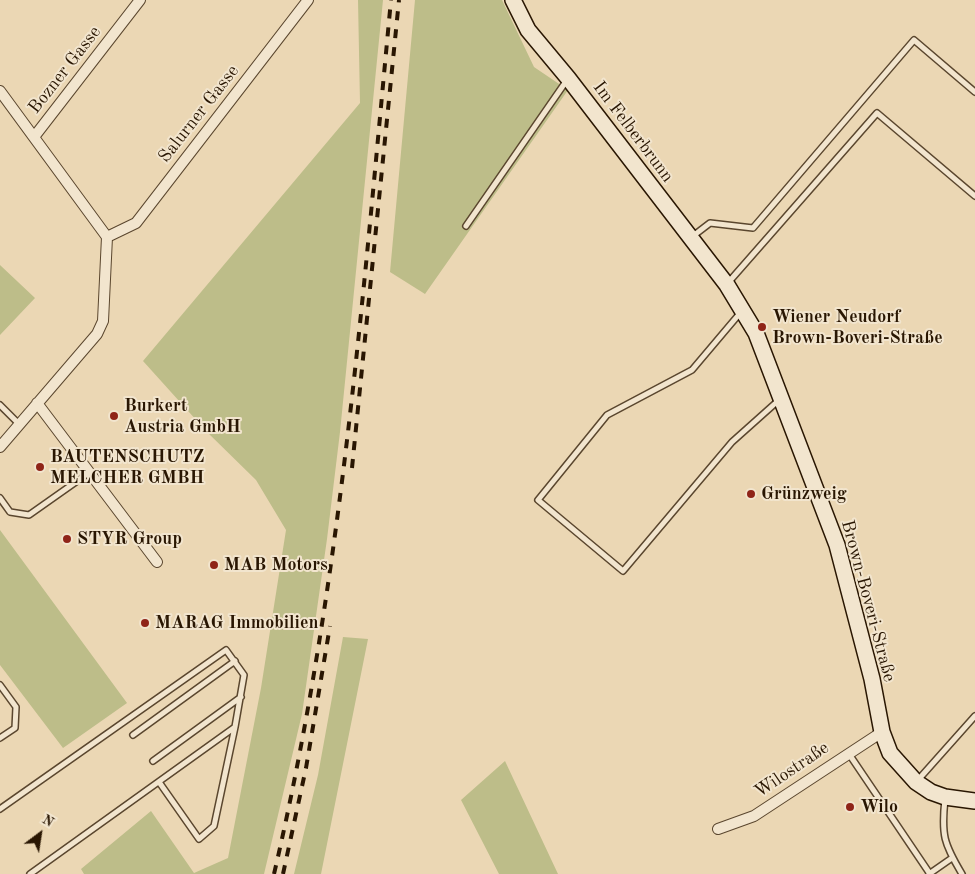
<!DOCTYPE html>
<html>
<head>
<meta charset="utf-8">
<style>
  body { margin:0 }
  #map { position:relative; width:975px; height:874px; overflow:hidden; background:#ebd7b4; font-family:"Old Standard TT",serif }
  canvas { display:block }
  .north { position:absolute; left:15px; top:809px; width:50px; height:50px; -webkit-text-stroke:4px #f2e5ce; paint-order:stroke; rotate:31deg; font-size:14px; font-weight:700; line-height:20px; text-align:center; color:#291602 }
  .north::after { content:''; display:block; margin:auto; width:18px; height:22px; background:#291602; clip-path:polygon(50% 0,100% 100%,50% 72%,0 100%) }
</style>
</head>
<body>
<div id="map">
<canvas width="975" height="874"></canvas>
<div class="north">N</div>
</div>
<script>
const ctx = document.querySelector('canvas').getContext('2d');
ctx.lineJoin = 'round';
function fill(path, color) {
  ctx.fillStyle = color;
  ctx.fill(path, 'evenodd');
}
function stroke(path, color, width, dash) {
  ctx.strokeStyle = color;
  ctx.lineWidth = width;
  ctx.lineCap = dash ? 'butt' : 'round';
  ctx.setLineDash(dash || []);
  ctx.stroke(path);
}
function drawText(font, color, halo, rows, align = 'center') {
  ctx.font = font + ' "Old Standard TT",serif';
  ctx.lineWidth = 4;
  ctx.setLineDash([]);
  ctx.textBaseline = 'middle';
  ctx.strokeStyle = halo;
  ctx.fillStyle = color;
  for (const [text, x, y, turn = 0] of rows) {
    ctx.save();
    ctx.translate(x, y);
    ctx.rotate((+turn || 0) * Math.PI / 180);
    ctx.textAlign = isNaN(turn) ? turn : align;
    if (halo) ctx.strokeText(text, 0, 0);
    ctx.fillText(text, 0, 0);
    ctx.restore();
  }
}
const green = new Path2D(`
  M 358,0 L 383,0 L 340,432 L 327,539 L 302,714 L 264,874 L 84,874 L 81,869 L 151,811 L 194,873 L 228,858 L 261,688 L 286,530 L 256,480 L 207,432 L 143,361 L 360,103 Z
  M 415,0 L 502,0 L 534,67 L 568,90 L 425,294 L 390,272 Z
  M 0,265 L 35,298 L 0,335 Z
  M 0,530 L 127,703 L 63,748 L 0,665 Z
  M 343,637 L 368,639 L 321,874 L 294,874 L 318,775 Z
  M 505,761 L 558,874 L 499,874 L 461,800 Z`);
const lane = new Path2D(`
  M 466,226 L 567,80
  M 693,236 L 710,223 L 753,228 L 914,40 L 975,92
  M 727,284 L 877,113 L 975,196
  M 741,312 L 692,370 L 607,415 L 538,500 L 623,571 L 732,442 L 779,400
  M 0,405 L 19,424
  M 0,498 L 10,512 L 29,515 L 90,472
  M 0,685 L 16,707 L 15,728 L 0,738
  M 133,735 L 235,661
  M 849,754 L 930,874
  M 153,761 L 241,697
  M 918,780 L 975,716
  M 159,782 L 199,839 L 214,826 L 235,727
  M 945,799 C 941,835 944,844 962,874
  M 0,809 L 226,650 L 244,675 L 235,727 L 30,874
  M 929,874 L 952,858`);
const street = new Path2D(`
  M 0,91 L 107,237 L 103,321 L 97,334 L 0,447
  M 34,137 L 140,0
  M 107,237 L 136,223 L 308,0
  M 37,403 L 157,562
  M 718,829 L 754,816 L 882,732`);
const secondary = new Path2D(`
  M 513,0 L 528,30 L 568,78 L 727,285 L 756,333 L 837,545 L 872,679 L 882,732 L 890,753 L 916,782 L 931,792 L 945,797 L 975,801`);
const rail = new Path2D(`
  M 352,468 L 399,0
  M 274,874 C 341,587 363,293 391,0
  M 283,874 L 306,768 L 330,626`);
const markers = [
  [762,327,5,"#8f2418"],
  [114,416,5,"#8f2418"],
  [40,467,5,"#8f2418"],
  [751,494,5,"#8f2418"],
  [67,539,5,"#8f2418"],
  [214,565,5,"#8f2418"],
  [145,623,5,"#8f2418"],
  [850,807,5,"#8f2418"]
];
const streetNames = [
  ["Bozner Gasse",65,70,-52],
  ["Salurner Gasse",199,114,-52],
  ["Im Felberbrunn",633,132,53],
  ["Brown-Boveri-Straße",868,601,75],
  ["Wilostraße",792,770,-34]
];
const poiNames = [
  ["Wiener Neudorf",772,317],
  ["Brown-Boveri-Straße",772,338],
  ["Burkert",124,406],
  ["Austria GmbH",124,427],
  ["BAUTENSCHUTZ",50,457],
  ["MELCHER GMBH",50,478],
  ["Grünzweig",761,494],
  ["STYR Group",77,539],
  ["MAB Motors",224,565],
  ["MARAG Immobilien",155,623],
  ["Wilo",860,807]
];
fill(green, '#bdbd89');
stroke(lane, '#5a462e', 8);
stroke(street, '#5a462e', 12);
stroke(secondary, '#291602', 18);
stroke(lane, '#f2e5ce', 5);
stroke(street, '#f2e5ce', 10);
stroke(secondary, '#f2e5ce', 15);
stroke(rail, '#291602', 4, [9, 9]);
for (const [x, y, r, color] of markers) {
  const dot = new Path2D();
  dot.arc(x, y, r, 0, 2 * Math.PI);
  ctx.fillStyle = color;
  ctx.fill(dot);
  stroke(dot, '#f2e5ce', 2);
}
drawText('18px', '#291602', '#f2e5ce', streetNames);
drawText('bold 18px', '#291602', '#f2e5ce', poiNames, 'left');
</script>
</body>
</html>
